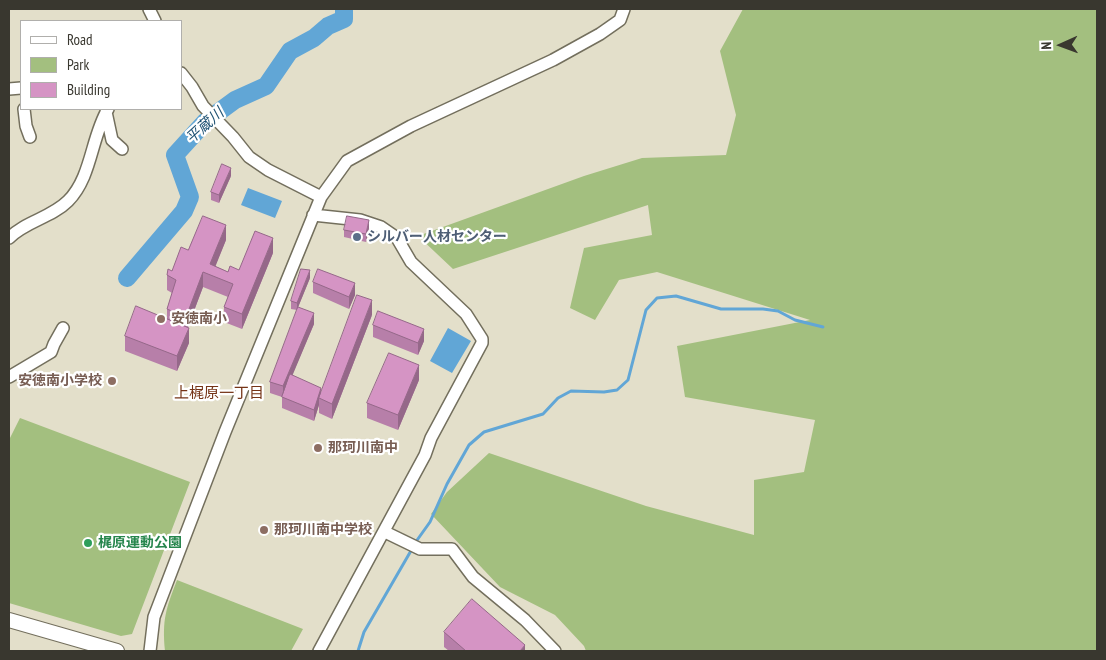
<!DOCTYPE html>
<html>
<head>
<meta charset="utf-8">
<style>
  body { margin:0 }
  #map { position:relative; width:1106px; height:660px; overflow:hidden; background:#e3dfca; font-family:"PT Sans Narrow",sans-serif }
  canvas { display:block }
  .frame { position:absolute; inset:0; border:10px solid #39372f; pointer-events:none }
  .legend { position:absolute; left:20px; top:20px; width:162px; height:90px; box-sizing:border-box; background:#fff; border:1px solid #b0afac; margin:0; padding:6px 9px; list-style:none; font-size:15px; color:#39372f }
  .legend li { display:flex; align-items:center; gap:10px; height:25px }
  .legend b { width:25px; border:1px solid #b0afac }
  .north { position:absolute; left:1036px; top:20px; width:50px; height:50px; -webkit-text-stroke:4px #fff; paint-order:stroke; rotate:268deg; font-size:14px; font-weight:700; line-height:20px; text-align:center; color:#39372f }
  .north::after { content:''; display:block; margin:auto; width:18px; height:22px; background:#39372f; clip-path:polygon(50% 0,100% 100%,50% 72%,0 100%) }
</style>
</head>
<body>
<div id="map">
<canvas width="1106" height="660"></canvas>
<div class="frame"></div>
<ul class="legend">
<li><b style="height:6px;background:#fff"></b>Road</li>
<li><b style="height:14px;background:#a3bf7f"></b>Park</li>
<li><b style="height:14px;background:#d594c4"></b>Building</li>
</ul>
<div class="north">N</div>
</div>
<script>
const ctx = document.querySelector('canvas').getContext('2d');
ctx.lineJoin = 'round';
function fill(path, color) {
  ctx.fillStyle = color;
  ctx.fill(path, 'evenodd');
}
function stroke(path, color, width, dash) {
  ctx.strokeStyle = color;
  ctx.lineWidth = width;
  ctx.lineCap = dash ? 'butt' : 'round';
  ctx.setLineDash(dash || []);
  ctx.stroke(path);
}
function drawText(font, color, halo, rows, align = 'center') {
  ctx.font = font + ' "PT Sans Narrow","Noto Sans JP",sans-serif';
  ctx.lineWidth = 4.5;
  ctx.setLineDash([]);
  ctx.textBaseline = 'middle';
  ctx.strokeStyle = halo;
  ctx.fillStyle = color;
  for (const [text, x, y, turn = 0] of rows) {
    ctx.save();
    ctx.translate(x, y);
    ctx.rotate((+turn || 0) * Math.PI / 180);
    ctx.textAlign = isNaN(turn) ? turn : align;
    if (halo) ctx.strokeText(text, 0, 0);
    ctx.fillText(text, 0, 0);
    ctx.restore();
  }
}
const green = new Path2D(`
  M 743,9 L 1097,9 L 1097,651 L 586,651 L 584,646 L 555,615 L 500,587 L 431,514 L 447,492 L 489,453 L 646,506 L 754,535 L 754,480 L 804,472 L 815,420 L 685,397 L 677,346 L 810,320 L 657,272 L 619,280 L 595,320 L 570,308 L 584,248 L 652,235 L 648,205 L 453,269 L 418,236 L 584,176 L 642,158 L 726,155 L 736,115 L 720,51 Z
  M 20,418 L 190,482 L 132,634 L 121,636 L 9,603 L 9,440 Z
  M 177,580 L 303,629 L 291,651 L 165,651 C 162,619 166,609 177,580 Z`);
const water = new Path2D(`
  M 248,188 L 282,201 L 275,218 L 241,205 Z
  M 448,328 L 471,341 L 452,373 L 430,361 Z`);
const stream = new Path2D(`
  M 415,543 L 430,522 L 447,484 L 469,445 L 484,432 L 543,414 L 558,398 L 571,391 L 604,392 L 617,390 L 628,380 L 646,310 L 657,298 L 676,296 L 721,309 L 763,309 L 778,311 L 795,320 L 823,327
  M 358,651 L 364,632 L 412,549`);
const river = new Path2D(`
  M 127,278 L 184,211 L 190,197 L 175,155 L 205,122 L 235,100 L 266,86 L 290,51 L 314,38 L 328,26 L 344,19 L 344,9`);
const minor = new Path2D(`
  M 149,9 L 155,21
  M 181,73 L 192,87 L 203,106 L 233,137 L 249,157 L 268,170 L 321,197
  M 9,89 L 21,88
  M 24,109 L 26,126 L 30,137
  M 106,112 L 112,140 L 122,149
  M 313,215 L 360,220 L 381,227 L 397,238 L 411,262 L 466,314 L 482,339 L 482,343 L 431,438 L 425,455 L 319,651
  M 9,238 C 26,221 51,218 68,201 C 92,177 91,137 108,109
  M 9,377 L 51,352 L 54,344 L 63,328
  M 385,532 L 420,549 L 452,549 L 473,577 L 525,620 L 555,651
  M 150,651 L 154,617 L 225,432 L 321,197 L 347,161 L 411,126 L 553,60 L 600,34 L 620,20 L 624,9`);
const major = new Path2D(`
  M 9,620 L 117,651`);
const wall = new Path2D(`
  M 231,176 L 219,203 L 211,200 L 211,192 Z
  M 369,228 L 366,242 L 344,237 L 344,230 Z
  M 226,240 L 215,266 L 228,272 L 239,270 L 273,253 L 242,329 L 224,322 L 224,307 L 228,297 L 203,287 L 188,327 L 189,343 L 177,371 L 125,351 L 125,336 L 167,318 L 167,309 L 172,293 L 167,290 L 167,275 L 172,271 L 188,250 Z
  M 310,278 L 298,307 L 314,324 L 292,375 L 321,393 L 372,315 L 332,419 L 319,413 L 319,405 L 314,421 L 282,408 L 282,397 L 270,393 L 270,382 L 297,310 L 291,309 L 291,301 Z
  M 313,282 L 355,295 L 349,309 L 313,293 Z
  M 373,325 L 424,341 L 418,355 L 373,337 Z
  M 419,380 L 398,430 L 367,418 L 367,403 Z
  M 444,632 L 525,651 L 449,651 L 444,647 Z`);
const shadedWall = new Path2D(`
  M 231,168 L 231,176 L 219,203 L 219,195 Z
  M 369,220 L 369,228 L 366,242 L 366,234 Z
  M 226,225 L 226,240 L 212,275 L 210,264 Z
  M 273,238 L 273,253 L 242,329 L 242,314 Z
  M 310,270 L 310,278 L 297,310 L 297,303 Z
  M 203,272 L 203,287 L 186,332 L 186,317 Z
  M 355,283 L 355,295 L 349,309 L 349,297 Z
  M 372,300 L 372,315 L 332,419 L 332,404 Z
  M 314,313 L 314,324 L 283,398 L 283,386 Z
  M 189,328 L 189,343 L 177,371 L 177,356 Z
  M 424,329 L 424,341 L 418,355 L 418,343 Z
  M 419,365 L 419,380 L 398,430 L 398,415 Z
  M 321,388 L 321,399 L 319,398 L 319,405 L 314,421 L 314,410 Z
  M 525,645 L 525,651 L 520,651 Z`);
const building = new Path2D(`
  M 222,164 L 231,168 L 219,195 L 211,192 Z
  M 203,216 L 226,225 L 210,264 L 228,272 L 230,266 L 239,270 L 255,231 L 273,238 L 242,314 L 224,307 L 233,284 L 203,272 L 186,317 L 167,309 L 176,280 L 167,275 L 168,269 L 172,271 L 181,247 L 188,250 Z
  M 347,216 L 369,220 L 366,234 L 344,230 Z
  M 301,269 L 310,270 L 297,303 L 291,301 Z
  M 318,269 L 355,283 L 349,297 L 313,282 Z
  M 357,295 L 372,300 L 332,404 L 319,398 Z
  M 136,306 L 189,328 L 177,356 L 125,336 Z
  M 298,307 L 314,313 L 283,386 L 270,382 Z
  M 378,311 L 424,329 L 418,343 L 373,325 Z
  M 389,353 L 419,365 L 398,415 L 367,403 Z
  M 290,374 L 321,388 L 314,410 L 282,397 Z
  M 472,599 L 525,645 L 520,651 L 466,651 L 444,632 Z`);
const markers = [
  [357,237,5,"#5c6f8a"],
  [161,319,5,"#8d6e63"],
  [112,381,5,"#8d6e63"],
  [318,448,5,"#8d6e63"],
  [264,530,5,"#8d6e63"],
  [88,543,5,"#2e9e5b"]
];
const serviceNames = [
  ["シルバー人材センター",367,237]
];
const educationNames = [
  ["安徳南小",171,319],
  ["安徳南小学校",102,381,"right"],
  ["那珂川南中",328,448],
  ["那珂川南中学校",274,530]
];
const leisureNames = [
  ["梶原運動公園",98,543]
];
const waterNames = [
  ["平蔵川",205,126,-42]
];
const neighbourhoodNames = [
  ["上梶原一丁目",219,394]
];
fill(green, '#a3bf7f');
fill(water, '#61a6d6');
stroke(stream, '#61a6d6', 3);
stroke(river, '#61a6d6', 18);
stroke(minor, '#736f5d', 14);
stroke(major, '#736f5d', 16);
stroke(minor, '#fff', 11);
stroke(major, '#fff', 14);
fill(wall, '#b77fa9');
fill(shadedWall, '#956889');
fill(building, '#d594c4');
stroke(building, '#956889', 1);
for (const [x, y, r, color] of markers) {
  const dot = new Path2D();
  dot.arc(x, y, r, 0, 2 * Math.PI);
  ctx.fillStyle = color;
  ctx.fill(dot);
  stroke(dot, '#fff', 2);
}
drawText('bold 14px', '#4e5e75', '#fff', serviceNames, 'left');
drawText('bold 14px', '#785e54', '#fff', educationNames, 'left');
drawText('bold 14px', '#27864d', '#fff', leisureNames, 'left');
drawText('italic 15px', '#1f5273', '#fff', waterNames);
drawText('15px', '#753417', '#fff', neighbourhoodNames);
</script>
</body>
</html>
